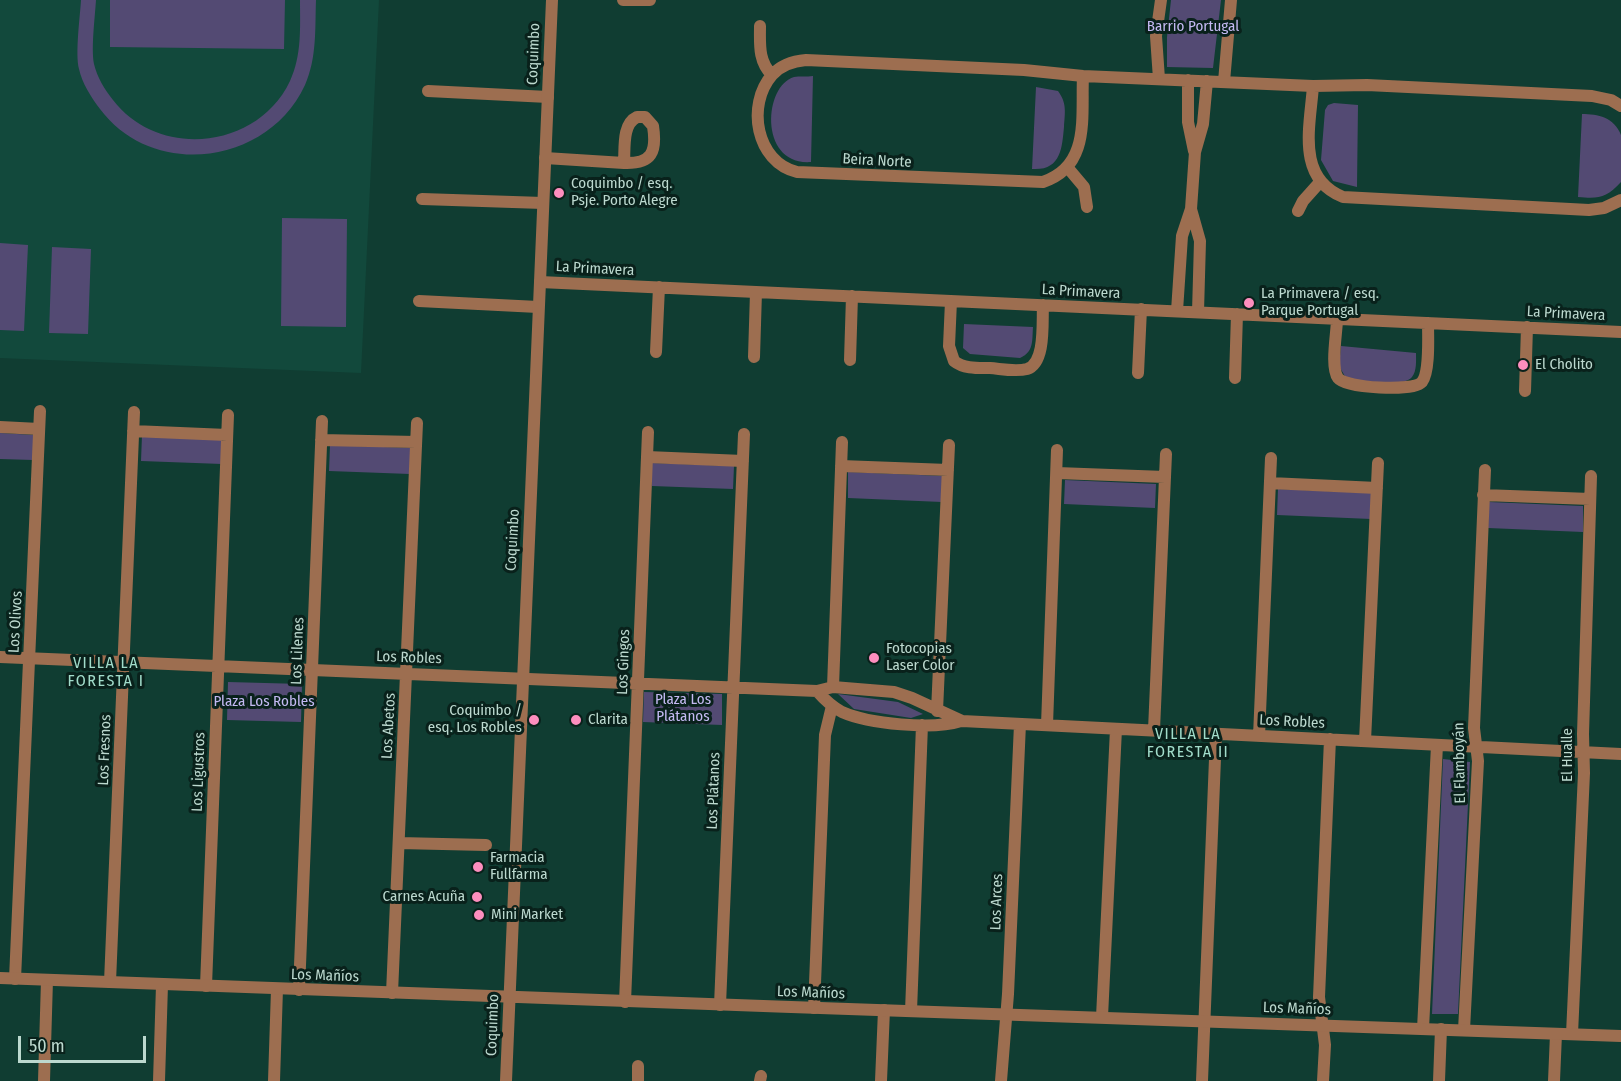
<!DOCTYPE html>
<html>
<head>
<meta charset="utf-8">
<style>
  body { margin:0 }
  #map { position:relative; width:1621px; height:1081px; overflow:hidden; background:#103d32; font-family:"Fira Sans Condensed",sans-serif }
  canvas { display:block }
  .scale { position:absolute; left:18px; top:1036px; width:128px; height:27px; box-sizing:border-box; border:3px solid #bcd9cf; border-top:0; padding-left:8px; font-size:18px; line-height:21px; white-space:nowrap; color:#bcd9cf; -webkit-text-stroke:4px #09211b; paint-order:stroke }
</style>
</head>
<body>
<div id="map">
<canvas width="1621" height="1081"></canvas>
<div class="scale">50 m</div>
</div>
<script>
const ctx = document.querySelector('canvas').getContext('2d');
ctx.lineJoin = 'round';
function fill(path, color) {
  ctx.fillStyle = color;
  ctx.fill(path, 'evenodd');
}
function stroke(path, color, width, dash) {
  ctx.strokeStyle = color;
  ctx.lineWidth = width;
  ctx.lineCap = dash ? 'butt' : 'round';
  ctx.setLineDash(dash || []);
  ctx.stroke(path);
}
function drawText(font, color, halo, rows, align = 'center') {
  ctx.font = font + ' "Fira Sans Condensed",sans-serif';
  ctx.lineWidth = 6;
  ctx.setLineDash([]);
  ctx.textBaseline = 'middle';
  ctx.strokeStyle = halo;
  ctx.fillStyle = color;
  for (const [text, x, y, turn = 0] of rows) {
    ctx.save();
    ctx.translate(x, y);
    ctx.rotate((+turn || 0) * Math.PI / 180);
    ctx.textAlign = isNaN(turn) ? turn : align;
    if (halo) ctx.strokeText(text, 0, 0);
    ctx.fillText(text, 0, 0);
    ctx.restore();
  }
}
const built = new Path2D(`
  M 0,0 L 379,0 L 361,373 L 0,358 Z`);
const green = new Path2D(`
  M 81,0 L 96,0 C 95,17 91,48 94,64 C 97,77 105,90 113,100 C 159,160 258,149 290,81 C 302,55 300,28 300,0 L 316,0 C 315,29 317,58 305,85 C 268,165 153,180 100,109 C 91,97 82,83 79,69 C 75,54 80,17 81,0 Z
  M 110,0 L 285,0 L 284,49 L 110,47 Z
  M 1171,0 L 1221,0 L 1213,68 L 1167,67 L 1167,37 Z
  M 813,76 L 811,162 C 759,166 763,86 794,77 C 799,76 807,77 813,76 Z
  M 1036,87 L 1058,91 C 1067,103 1065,112 1064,127 C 1062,148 1061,171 1032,169 Z
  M 1334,103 L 1358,105 L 1357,187 L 1333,181 L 1321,160 L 1325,110 L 1328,105 Z
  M 1582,114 C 1598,114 1614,117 1621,135 L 1621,182 C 1606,198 1599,199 1578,197 Z
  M 282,218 L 347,219 L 346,327 L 281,326 Z
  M 0,243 L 28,245 L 24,331 L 0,330 Z
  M 52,247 L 91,249 L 88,334 L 49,333 Z
  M 964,324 L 1033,327 C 1032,341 1034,352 1020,358 L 970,354 L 963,348 Z
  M 1341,346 L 1416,353 C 1416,360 1417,371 1412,377 C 1404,388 1360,381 1346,378 L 1339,366 Z
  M 0,433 L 34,435 L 33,460 L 0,459 Z
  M 142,435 L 222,439 L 222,464 L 141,461 Z
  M 330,445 L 411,448 L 410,474 L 329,471 Z
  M 652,463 L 734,466 L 733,489 L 652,486 Z
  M 848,472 L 943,476 L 942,502 L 848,498 Z
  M 1065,480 L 1156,484 L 1155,508 L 1064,504 Z
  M 1278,489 L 1372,493 L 1371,519 L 1277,515 Z
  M 1489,502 L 1583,506 L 1583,532 L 1488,528 Z
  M 228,682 L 302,684 L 301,722 L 227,720 Z
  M 644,692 L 722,694 L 722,725 L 643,722 Z
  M 838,694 L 898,702 L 923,714 L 911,718 L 854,709 Z
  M 1443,759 L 1470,762 L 1458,1014 L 1432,1014 Z`);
const minor = new Path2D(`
  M 623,0 L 650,0
  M 760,26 C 760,44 758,61 772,75
  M 1083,76 C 1081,116 1091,166 1043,182 L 797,172 C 756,162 746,105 772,75 C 781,65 794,61 806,60 L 1024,70 L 1083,76 L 1313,86 L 1367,85 L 1592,96 L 1611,100 L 1621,106
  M 1159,79 L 1156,36 L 1161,0
  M 1188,80 L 1188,122 L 1194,151
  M 1224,82 L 1231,0
  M 1313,86 C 1310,127 1296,178 1343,197 L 1589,210 L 1604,208 L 1621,200
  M 428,91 L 548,97
  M 545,158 L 624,163 C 652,164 657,152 653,126 L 645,117 L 637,117 C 622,124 625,148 624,163
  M 1068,168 L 1084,187 L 1087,207
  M 422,199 L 543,203
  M 1191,209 L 1200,241 L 1198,312
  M 1298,211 L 1303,201 L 1320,182
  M 540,282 L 1621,332
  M 419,301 L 538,307
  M 951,301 L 949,346 L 954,361 C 964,369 978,368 990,368 C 1002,369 1016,372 1027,369 C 1046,363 1042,322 1043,305
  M 1177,311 L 1182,236 L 1191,209 L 1195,152 L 1203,124 L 1207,81
  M 1337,319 C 1337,332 1330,367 1338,378 C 1346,388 1413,392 1422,382 C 1430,372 1428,336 1428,323
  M 656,352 L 659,287
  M 754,357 L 756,292
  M 850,360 L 852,296
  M 1138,373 L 1141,309
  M 1235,378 L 1237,314
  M 1525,391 L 1527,327
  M 0,427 L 39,429
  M 133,431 L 227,435
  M 321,440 L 416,442
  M 647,457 L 743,461
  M 841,466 L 948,470
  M 1057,473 L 1165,477
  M 1270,483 L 1377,488
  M 1483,495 L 1590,499
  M 0,657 L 817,691 L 833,687 L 894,692 L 912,698 L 962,721 L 1621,754
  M 833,687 L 842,442
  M 817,691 C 824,699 832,707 842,712 C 869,724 933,730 961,721
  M 937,711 L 949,445
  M 1047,725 L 1057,450
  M 1154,730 L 1166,454
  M 1259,736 L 1271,458
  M 1365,741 L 1378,463
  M 399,843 L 486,845
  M 15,979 L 40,411
  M 110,982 L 134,412
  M 206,986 L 228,415
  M 299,990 L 322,421
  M 392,993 L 417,423
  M 625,1002 L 648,432
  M 720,1005 L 744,434
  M 814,1008 L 825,735 L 832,706
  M 911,1011 L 922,725
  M 1102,1017 L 1116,729
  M 1423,1029 L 1437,745
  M 1464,1030 L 1478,761 L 1474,728 L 1485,470
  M 1572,1034 L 1584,773 L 1583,734 L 1591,476
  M 44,1081 L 47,980
  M 159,1081 L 162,985
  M 274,1081 L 277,989
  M 638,1081 L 638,1066
  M 760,1081 L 761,1076
  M 881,1081 L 884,1010
  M 1001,1081 L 1008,994 L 1020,724
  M 1202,1081 L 1216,734
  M 1323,1081 L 1325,1045 L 1319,997 L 1330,739
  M 1439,1081 L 1441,1029
  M 1554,1081 L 1556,1034`);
const tertiary = new Path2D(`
  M 0,978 C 540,1000 1081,1016 1621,1036
  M 506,1081 L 552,0`);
const markers = [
  [559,193,6,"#fd8ebe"],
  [1249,303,6,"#fd8ebe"],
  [1523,365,6,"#fd8ebe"],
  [874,658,6,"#fd8ebe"],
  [534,720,6,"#fd8ebe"],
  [576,720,6,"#fd8ebe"],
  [478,867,6,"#fd8ebe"],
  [477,897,6,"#fd8ebe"],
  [479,915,6,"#fd8ebe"]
];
const parkNames = [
  ["Barrio Portugal",1193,27],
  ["Plaza Los",683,700],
  ["Plátanos",683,717],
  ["Plaza Los Robles",264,702]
];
const streetNames = [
  ["Coquimbo",534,54,-88],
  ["Beira Norte",877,161,3],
  ["La Primavera",595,269,3],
  ["La Primavera",1081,292,3],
  ["La Primavera",1566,314,3],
  ["Coquimbo",513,540,-87],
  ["Los Olivos",16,622,-87],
  ["Los Lilenes",298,651,-88],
  ["Los Robles",409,658,2],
  ["Los Gingos",624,662,-88],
  ["Los Robles",1292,722,3],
  ["Los Abetos",389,726,-87],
  ["Los Fresnos",105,750,-88],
  ["El Hualle",1568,755,-90],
  ["El Flamboyán",1460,763,-91],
  ["Los Ligustros",199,772,-88],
  ["Los Plátanos",714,791,-88],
  ["Los Arces",997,902,-88],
  ["Los Mañíos",325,976,2],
  ["Los Mañíos",811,993,2],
  ["Los Mañíos",1297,1009,2],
  ["Coquimbo",493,1025,-88]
];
const poiNames = [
  ["Coquimbo / esq.",571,184],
  ["Psje. Porto Alegre",571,201],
  ["La Primavera / esq.",1261,294],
  ["Parque Portugal",1261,311],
  ["El Cholito",1535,365],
  ["Fotocopias",886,649],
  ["Laser Color",886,666],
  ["Coquimbo /",522,711,"right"],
  ["esq. Los Robles",522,728,"right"],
  ["Clarita",588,720],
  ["Farmacia",490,858],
  ["Fullfarma",490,875],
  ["Carnes Acuña",465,897,"right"],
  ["Mini Market",491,915]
];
const neighbourhoodNames = [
  ["VILLA LA",106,664],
  ["FORESTA I",106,682],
  ["VILLA LA",1188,735],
  ["FORESTA II",1188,753]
];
fill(built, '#12493c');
fill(green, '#534a73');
stroke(minor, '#9d6e50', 12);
stroke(tertiary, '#9d6e50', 12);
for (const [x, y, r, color] of markers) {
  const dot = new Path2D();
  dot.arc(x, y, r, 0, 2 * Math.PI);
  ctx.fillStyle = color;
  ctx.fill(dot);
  stroke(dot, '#09211b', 2);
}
drawText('15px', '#c4b9f2', '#09211b', parkNames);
drawText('15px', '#bcd9cf', '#09211b', streetNames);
drawText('15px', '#bcd9cf', '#09211b', poiNames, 'left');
ctx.letterSpacing = '1.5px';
drawText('16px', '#a1dcca', '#09211b', neighbourhoodNames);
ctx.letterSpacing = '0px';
</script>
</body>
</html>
